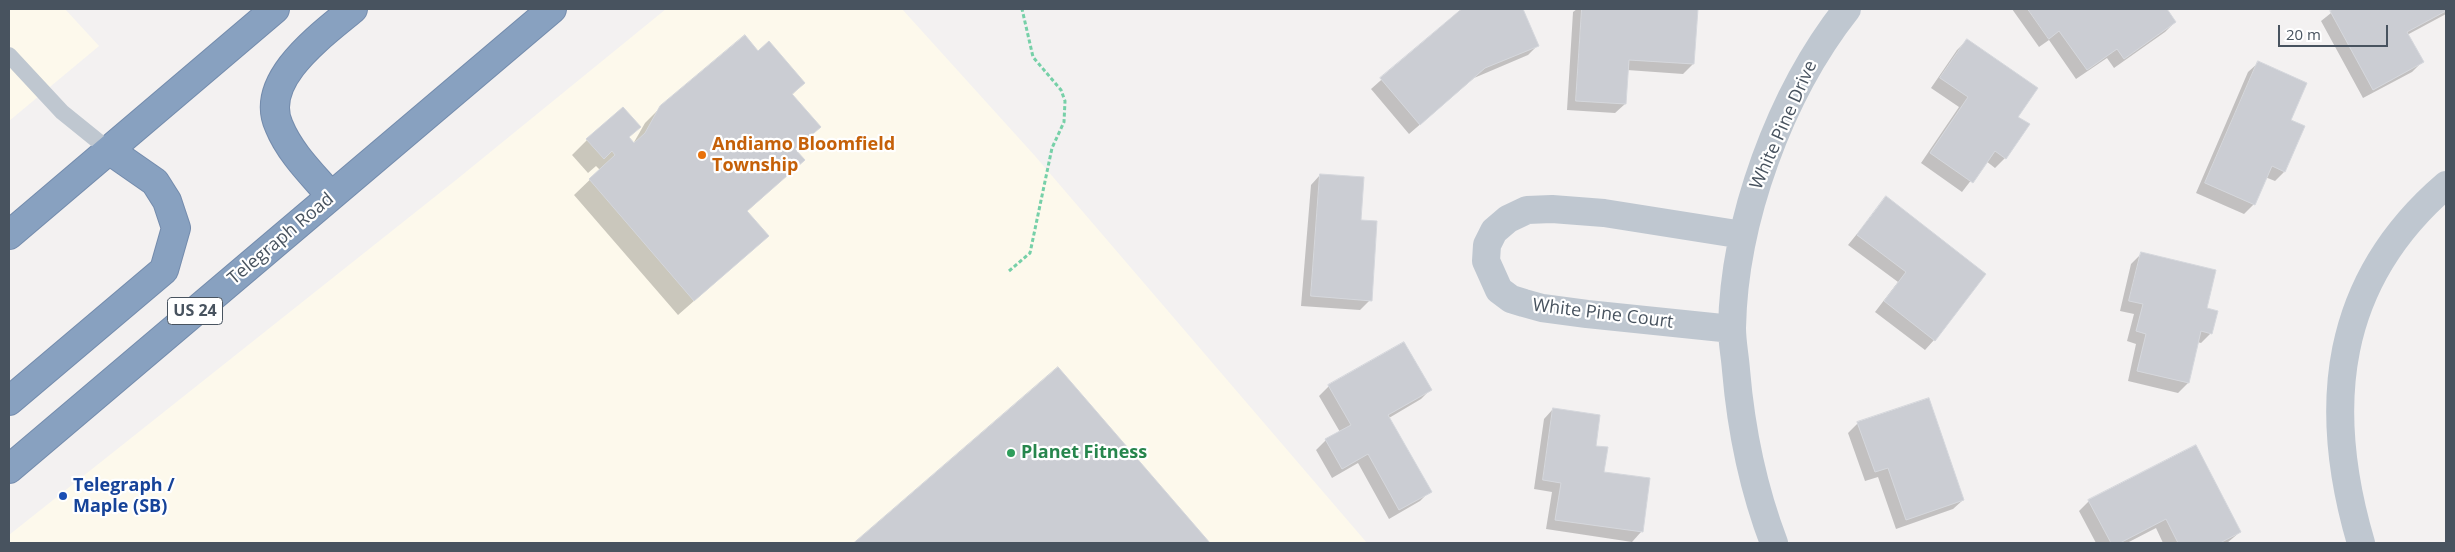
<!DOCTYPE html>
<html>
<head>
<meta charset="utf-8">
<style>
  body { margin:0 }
  #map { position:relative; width:2455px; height:552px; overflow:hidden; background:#f3f1f1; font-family:"Open Sans",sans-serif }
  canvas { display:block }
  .frame { position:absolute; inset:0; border:10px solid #48535f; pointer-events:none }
  .scale { position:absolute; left:2278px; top:25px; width:110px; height:22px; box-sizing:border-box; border:2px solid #48535f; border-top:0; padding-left:6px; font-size:15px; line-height:18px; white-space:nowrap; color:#48535f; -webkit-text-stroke:4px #fff; paint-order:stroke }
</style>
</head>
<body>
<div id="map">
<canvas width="2455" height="552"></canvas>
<div class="frame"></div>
<div class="scale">20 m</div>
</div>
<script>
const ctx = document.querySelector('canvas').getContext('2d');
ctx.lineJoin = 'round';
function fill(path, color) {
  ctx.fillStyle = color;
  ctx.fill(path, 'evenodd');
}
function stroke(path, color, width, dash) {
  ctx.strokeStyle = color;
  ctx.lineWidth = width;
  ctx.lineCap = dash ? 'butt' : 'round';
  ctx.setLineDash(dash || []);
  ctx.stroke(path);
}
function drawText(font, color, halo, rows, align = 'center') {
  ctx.font = font + ' "Open Sans",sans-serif';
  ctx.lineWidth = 4.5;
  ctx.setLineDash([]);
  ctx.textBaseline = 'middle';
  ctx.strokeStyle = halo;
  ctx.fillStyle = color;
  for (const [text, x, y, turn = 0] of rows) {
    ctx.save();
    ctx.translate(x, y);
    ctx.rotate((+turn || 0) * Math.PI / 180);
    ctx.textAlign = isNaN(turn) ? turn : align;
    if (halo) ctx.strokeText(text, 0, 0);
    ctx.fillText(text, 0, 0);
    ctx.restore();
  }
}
const commercial = new Path2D(`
  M 9,9 L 65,9 L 99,46 L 9,121 Z
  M 666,9 L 902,9 L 1035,156 L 1367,543 L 9,543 L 9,535 L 456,180 Z`);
const shadow = new Path2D(`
  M 1465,9 L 1522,9 L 1538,45 L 1528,55 L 1474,78 L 1409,134 L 1371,89 L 1459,11 Z
  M 1577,9 L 1697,10 L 1693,64 L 1683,74 L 1627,70 L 1625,104 L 1615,113 L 1567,110 L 1573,12 Z
  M 2012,9 L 2165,9 L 2175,22 L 2165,32 L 2114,68 L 2107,58 L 2076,79 L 2049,40 L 2039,47 Z
  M 2336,9 L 2446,9 L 2446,14 L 2407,35 L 2422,62 L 2412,72 L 2363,98 L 2321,21 Z
  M 1967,40 L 2017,117 L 2005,158 L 1995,168 L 1986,161 L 1962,192 L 1921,163 L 1959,107 L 1931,88 L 1957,50 Z
  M 758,53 L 803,83 L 792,95 L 819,127 L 794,150 L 804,160 L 746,212 L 768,236 L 678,315 L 574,195 L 600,170 L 596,166 L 588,173 L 572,155 L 587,140 L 639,127 L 628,138 L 633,144 L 645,123 L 661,107 Z
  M 2258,63 L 2290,121 L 2284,172 L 2275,181 L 2265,177 L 2254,204 L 2244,214 L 2196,193 L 2248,72 Z
  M 1320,175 L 1360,221 L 1370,300 L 1360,310 L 1301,306 L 1311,185 Z
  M 1886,198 L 1934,340 L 1925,350 L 1875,312 L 1898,282 L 1848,245 Z
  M 2141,254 L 2205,309 L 2211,333 L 2201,343 L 2197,342 L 2188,383 L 2178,393 L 2128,381 L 2136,344 L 2127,341 L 2134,314 L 2120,311 L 2131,264 Z
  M 1057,369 L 1209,543 L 856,543 Z
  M 1329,386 L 1430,390 L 1421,399 L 1389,418 L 1430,491 L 1420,501 L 1389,519 L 1358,463 L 1332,478 L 1316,450 L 1326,440 L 1340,432 L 1319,396 Z
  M 1553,409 L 1595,447 L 1602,473 L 1641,532 L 1632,542 L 1546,529 L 1552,492 L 1534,489 L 1544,419 Z
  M 1858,423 L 1963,500 L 1953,509 L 1896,529 L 1878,477 L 1865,481 L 1848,433 Z
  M 2089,501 L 2240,532 L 2227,543 L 2163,543 L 2156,528 L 2127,543 L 2096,543 L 2079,511 Z`);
const building = new Path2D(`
  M 1462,9 L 1523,9 L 1539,46 L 1485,68 L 1420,125 L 1380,78 Z
  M 1582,9 L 1698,9 L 1694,64 L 1629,60 L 1626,104 L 1576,101 Z
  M 2028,9 L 2167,9 L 2176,22 L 2124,59 L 2117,49 L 2087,70 L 2059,31 L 2049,39 Z
  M 2333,9 L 2446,9 L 2446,11 L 2407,32 L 2424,62 L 2373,90 L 2330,11 Z
  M 745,35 L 758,51 L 769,41 L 805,83 L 792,94 L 821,127 L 795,149 L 805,160 L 747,211 L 769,236 L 694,301 L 589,179 L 615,155 L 612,151 L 604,159 L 586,139 L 623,107 L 641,127 L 629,137 L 634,143 L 645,133 L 660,106 Z
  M 1967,39 L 2038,88 L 2018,117 L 2030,124 L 2006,159 L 1995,151 L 1973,183 L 1930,153 L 1968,97 L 1940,78 Z
  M 2258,61 L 2307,83 L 2291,120 L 2305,126 L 2285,172 L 2272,166 L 2255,205 L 2205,183 Z
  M 1320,174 L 1364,177 L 1361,220 L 1377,221 L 1372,301 L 1311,296 Z
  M 1886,196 L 1986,274 L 1935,341 L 1884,301 L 1906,272 L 1857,235 Z
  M 2141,252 L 2216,270 L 2207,308 L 2218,311 L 2212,334 L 2201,331 L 2189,383 L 2137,371 L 2146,334 L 2136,331 L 2143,304 L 2129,301 Z
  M 1404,342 L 1432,390 L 1388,415 L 1432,492 L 1399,510 L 1368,454 L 1342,469 L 1325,439 L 1351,425 L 1328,385 Z
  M 1058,367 L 1210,543 L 854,543 Z
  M 1929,398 L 1964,500 L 1906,520 L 1888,468 L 1875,472 L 1857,422 Z
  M 1553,408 L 1600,415 L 1596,446 L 1608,447 L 1604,472 L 1650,478 L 1643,532 L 1555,520 L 1561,483 L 1543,480 Z
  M 2196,445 L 2241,532 L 2220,543 L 2178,543 L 2166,519 L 2120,543 L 2111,543 L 2088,500 Z`);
const path = new Path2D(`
  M 1009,271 L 1030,253 L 1052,148 L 1064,122 L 1065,101 L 1061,90 L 1033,57 L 1022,9`);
const lane = new Path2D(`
  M 9,55 L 62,112 L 109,150`);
const street = new Path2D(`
  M 1732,329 L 1587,314 L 1542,308 L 1524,303 L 1511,299 L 1499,290 L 1486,261 L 1487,245 L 1494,231 L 1508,219 L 1527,210 L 1552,209 L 1604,213 L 1743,235
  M 1774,543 C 1753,488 1741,429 1736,370 C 1735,356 1732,342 1732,328 C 1734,220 1780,94 1847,9
  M 2361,543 C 2321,407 2333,282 2446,185`);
const highway = new Path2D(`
  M 331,196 C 312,174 290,153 279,126 C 258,80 322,35 353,9
  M 9,235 L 275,9
  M 9,401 L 164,270 L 176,228 L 167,201 L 155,182 L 109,150
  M 9,469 L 552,9`);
const markers = [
  [702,155,5,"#e8710a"],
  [1011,453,5,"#2e9e5b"],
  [63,496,5,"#1a4fb4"]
];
const shields = [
  [195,311,55]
];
const shieldNames = [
  ["US 24",195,311]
];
const streetNames = [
  ["White Pine Drive",1784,125,-66],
  ["Telegraph Road",281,239,-40],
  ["White Pine Court",1603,314,7]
];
const foodNames = [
  ["Andiamo Bloomfield",712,145],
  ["Township",712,166]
];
const leisureNames = [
  ["Planet Fitness",1021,453]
];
const transitNames = [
  ["Telegraph /",73,486],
  ["Maple (SB)",73,507]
];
fill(commercial, '#fdf9ec');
fill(shadow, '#0003');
fill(building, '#cbcdd3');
stroke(building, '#d5d7dc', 1);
stroke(highway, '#738bac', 30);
stroke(path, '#76d0a8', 3, [4, 2.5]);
stroke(lane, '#bfc7d0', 16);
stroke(street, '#bfc7d0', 28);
stroke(highway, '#88a1c0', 28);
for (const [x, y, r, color] of markers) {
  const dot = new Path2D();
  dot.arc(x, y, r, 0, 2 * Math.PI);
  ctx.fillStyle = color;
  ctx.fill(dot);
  stroke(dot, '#fff', 2);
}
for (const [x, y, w] of shields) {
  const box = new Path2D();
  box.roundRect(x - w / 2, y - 13.5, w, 27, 4);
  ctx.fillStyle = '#fff';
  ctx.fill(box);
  stroke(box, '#48535f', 1);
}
drawText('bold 16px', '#48535f', null, shieldNames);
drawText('18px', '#48535f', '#fff', streetNames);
drawText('bold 18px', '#c56008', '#fff', foodNames, 'left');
drawText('bold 18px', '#27864d', '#fff', leisureNames, 'left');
drawText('bold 18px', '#164399', '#fff', transitNames, 'left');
</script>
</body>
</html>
